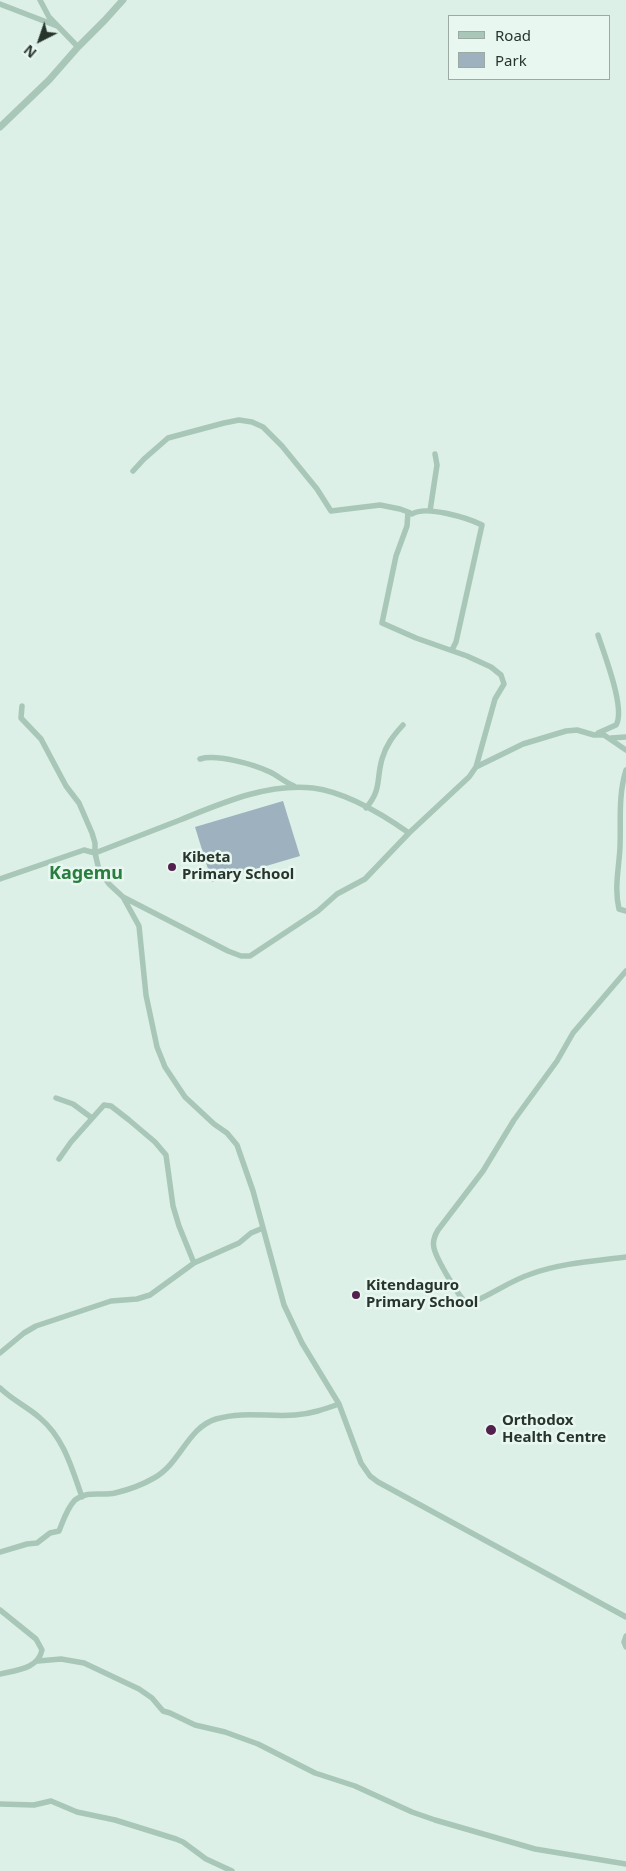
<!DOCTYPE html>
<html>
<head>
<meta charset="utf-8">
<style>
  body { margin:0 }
  #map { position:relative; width:626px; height:1871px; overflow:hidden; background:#dcf0e7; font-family:"Noto Sans",sans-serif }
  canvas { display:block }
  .legend { position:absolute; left:448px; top:15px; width:162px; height:65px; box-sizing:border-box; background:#e8f8f1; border:1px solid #9baaa3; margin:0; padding:6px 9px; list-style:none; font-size:15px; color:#28352d }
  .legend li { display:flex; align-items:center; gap:10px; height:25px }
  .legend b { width:25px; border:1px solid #9baaa3 }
  .north { position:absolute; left:15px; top:15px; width:50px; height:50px; -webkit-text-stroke:4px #e8f8f1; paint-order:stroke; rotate:221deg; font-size:14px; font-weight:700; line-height:20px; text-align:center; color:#28352d }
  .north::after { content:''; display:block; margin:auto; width:18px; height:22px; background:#28352d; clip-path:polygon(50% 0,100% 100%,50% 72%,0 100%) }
</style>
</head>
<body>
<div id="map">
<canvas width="626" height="1871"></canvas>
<ul class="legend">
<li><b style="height:6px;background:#a9c7b8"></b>Road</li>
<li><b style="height:14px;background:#9db2be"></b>Park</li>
</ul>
<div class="north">N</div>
</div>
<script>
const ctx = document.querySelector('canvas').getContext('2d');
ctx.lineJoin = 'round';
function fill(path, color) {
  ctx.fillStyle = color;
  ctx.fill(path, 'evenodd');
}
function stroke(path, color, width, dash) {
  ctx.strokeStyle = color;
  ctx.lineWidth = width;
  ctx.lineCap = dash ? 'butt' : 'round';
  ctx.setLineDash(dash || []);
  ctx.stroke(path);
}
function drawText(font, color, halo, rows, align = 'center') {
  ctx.font = font + ' "Noto Sans",sans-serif';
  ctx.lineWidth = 5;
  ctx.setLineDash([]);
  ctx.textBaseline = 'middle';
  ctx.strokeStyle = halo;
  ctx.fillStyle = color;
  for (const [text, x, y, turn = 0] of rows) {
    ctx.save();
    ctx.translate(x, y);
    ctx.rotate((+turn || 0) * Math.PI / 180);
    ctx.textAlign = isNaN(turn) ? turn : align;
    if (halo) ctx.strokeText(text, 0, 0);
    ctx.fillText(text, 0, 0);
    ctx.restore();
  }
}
const green = new Path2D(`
  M 283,801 L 300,856 L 212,882 L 195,827 Z`);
const minor = new Path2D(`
  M 40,0 L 49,17 L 78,47
  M 0,4 L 57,26
  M 430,511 L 437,465 L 435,454
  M 408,512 L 412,514 C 426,505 468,518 482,525 L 456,642 L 452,650
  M 22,706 L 21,718 L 41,739 L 66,786 L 79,803 L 92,833 L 95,843 L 95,853 C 123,842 152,831 180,820 C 222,803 267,783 313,788 C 345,792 382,814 409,833
  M 598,733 L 616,725 C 626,709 604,654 598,635
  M 611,738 L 626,737
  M 200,759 C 217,754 253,764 270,772 C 278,776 285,782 294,786
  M 476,767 L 523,744 L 566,731 L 577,730 L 594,735 L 604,735 L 626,750
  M 626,770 C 618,796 621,820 620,847 C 619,868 614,888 619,909 L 626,911
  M 366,808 C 382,789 376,780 382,759 C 386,745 393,736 403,725
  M 0,879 L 84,850 L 95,853 L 99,870 L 109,884 L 123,897 L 139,926 L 146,995 L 157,1047 L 165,1067 L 185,1097 L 214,1124 L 227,1133 L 237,1145 L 253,1191 L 284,1305 L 302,1343 L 339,1404 L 361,1463 L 370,1476 L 378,1482 L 626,1617
  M 123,897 L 228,951 L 241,956 L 250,956 L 318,911 L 337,894 L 365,879 L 409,833 L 469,777 L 476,767 L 495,699 L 504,684 L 501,675 L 491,667 L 467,656 L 416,638 L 382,623 L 396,556 L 407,526 L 408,512 L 400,509 L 380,505 L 331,511 L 317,489 L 282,446 L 263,427 L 252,422 L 239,420 L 224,423 L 168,438 L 144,459 L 133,471
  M 626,971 L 573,1033 L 557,1061 L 514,1120 L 483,1171 L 438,1230 C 435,1235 432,1241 434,1248 C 436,1258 460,1300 468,1304 C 490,1296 509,1281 531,1274 C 561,1263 595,1261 626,1257
  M 56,1098 L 73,1104 L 92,1118
  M 59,1159 L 71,1142 L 104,1105 L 111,1106 L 129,1120 L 155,1142 L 166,1155 L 173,1206 L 179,1226 L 194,1263
  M 0,1353 L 24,1333 L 36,1326 L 111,1301 L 137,1299 L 150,1295 L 194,1263 L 239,1243 L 251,1233 L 263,1228
  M 0,1388 C 12,1400 28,1407 40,1418 C 64,1438 72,1469 82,1497
  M 0,1552 L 27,1544 L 37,1543 L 50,1533 L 59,1531 C 63,1521 67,1508 75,1500 C 88,1490 101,1496 115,1493 C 128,1490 142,1485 154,1478 C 181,1463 187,1428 216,1419 C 243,1411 268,1417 295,1415 C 311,1414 325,1409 339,1404
  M 0,1610 L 36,1639 L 42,1650 C 38,1669 16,1670 0,1674
  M 626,1636 L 624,1642 L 626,1647
  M 38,1661 L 61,1659 L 84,1663 L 139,1689 L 152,1698 L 163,1711 L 170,1713 L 195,1725 L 225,1732 L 258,1744 L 315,1773 L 355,1786 L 412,1812 L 435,1820 L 535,1849 L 626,1864
  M 0,1804 L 34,1805 L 51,1801 L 77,1812 L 115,1820 L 176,1839 L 183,1842 L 206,1859 L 232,1871`);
const tertiary = new Path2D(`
  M 0,127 L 49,80 L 78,47 L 105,20 L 123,0`);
const markers = [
  [172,867,5,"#53214e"],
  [356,1295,5,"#53214e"],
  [491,1430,6,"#53214e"]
];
const poiNames = [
  ["Kibeta",182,858],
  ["Primary School",182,875],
  ["Kitendaguro",366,1286],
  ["Primary School",366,1303],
  ["Orthodox",502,1421],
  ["Health Centre",502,1438]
];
const quarterNames = [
  ["Kagemu",86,874]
];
fill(green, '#9db2be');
stroke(minor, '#a9c7b8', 5.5);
stroke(tertiary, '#a9c7b8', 7);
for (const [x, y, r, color] of markers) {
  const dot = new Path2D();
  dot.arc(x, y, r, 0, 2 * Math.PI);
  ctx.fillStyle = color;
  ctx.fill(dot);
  stroke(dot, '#e8f8f1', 2);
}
drawText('bold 15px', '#28352d', '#e8f8f1', poiNames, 'left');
drawText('bold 18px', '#287d3f', '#e8f8f1', quarterNames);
</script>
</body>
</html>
